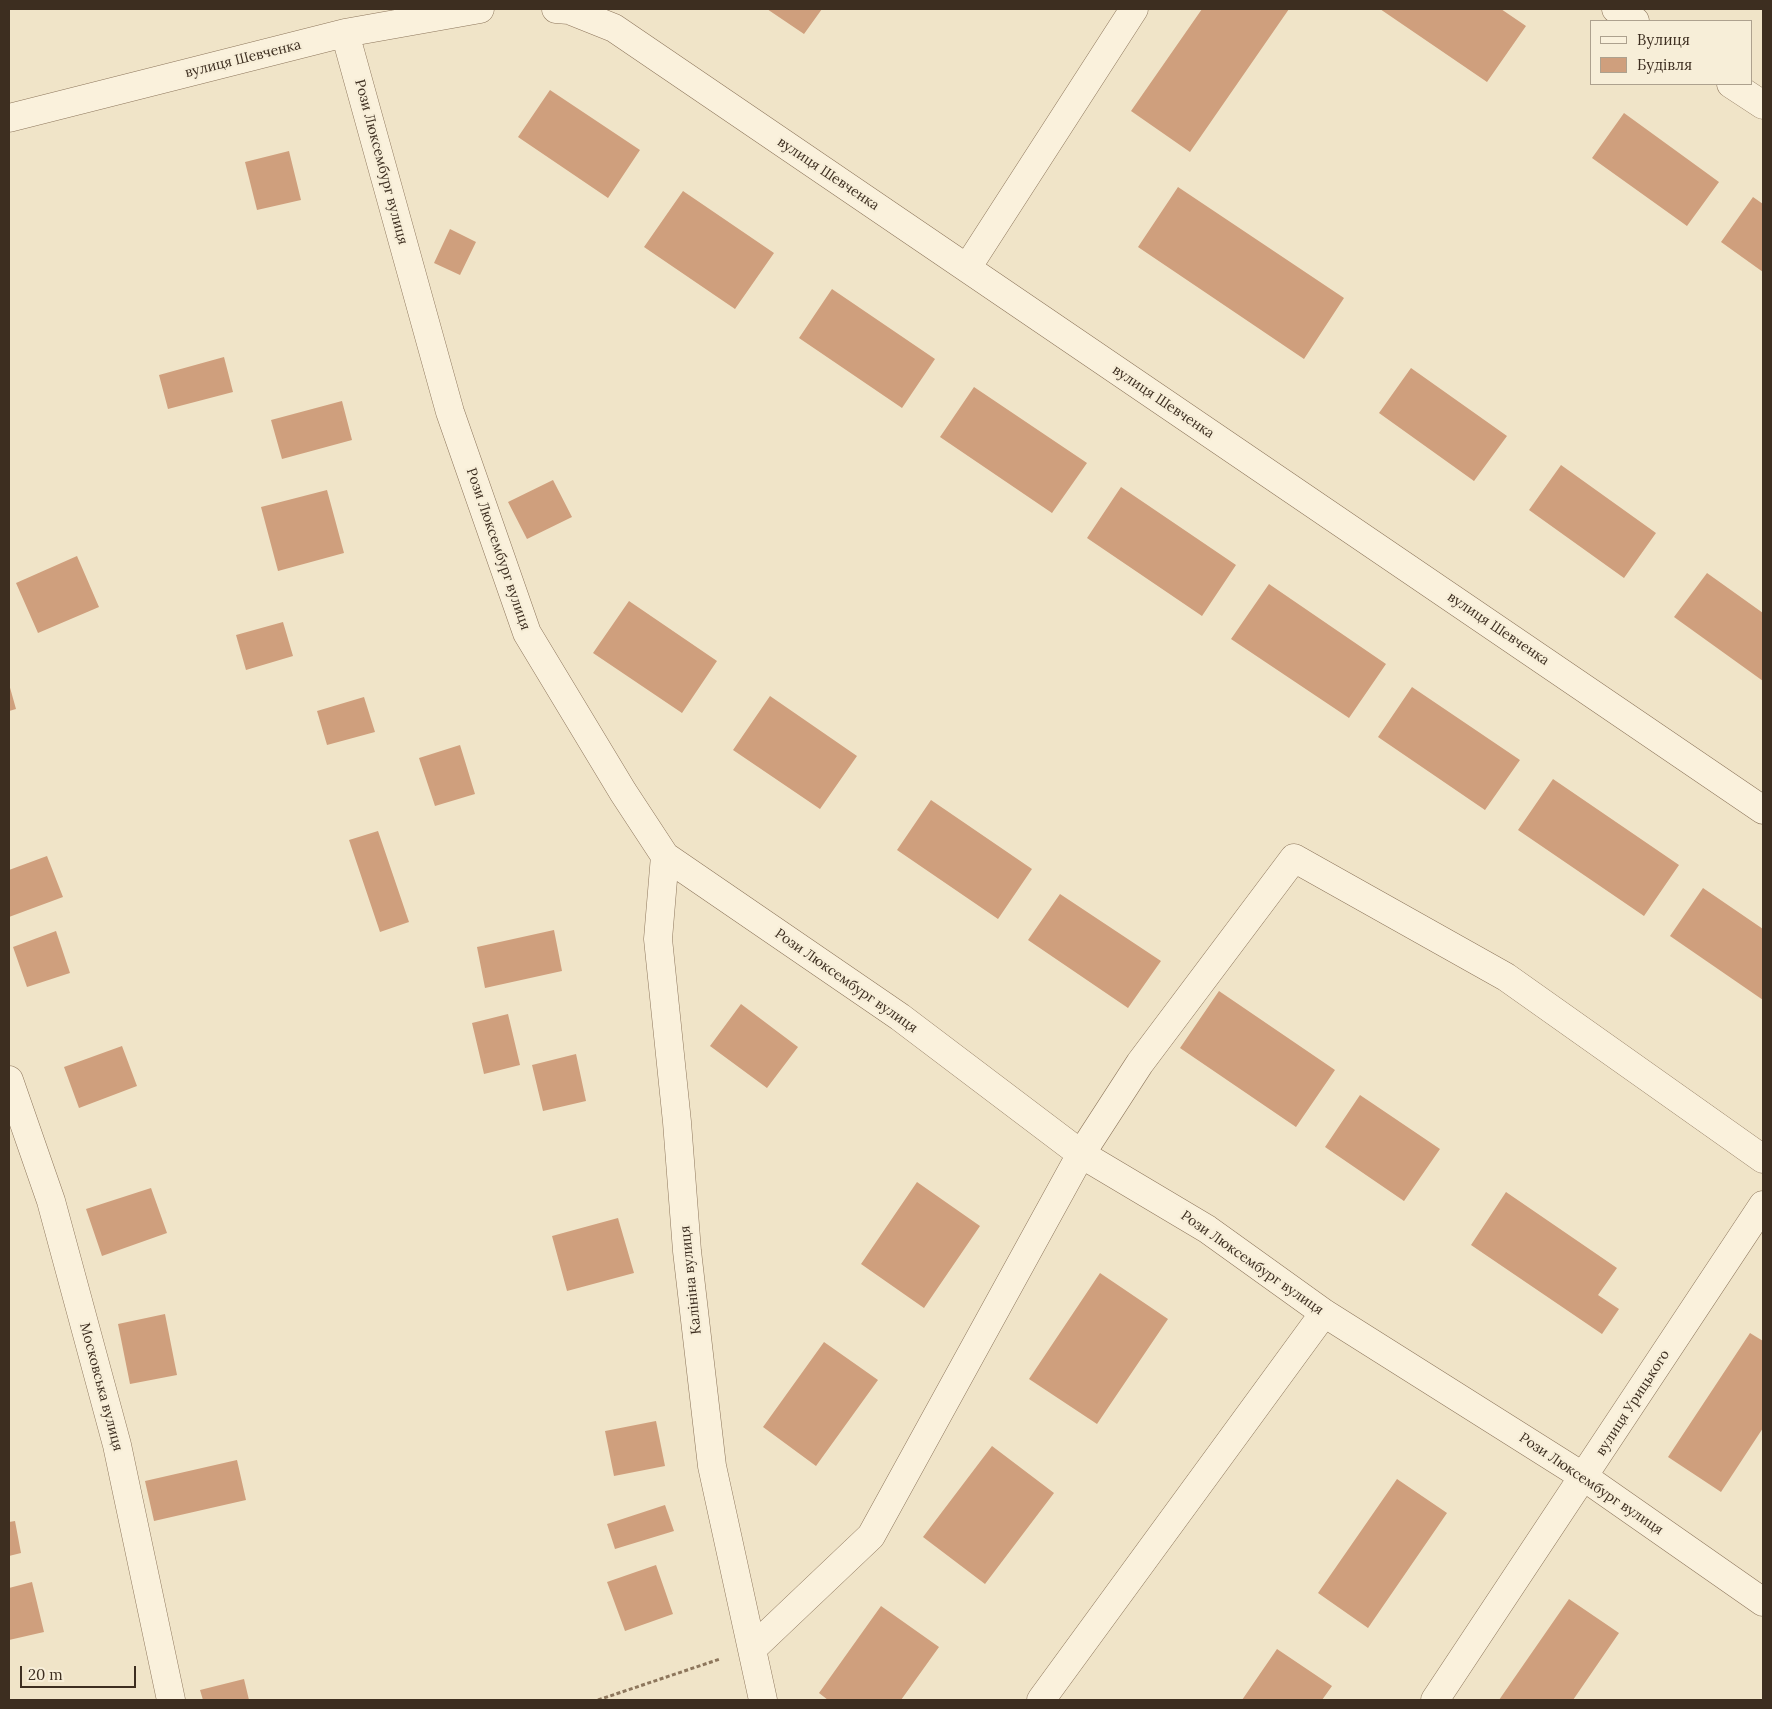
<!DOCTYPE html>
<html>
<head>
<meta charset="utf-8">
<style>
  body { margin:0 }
  #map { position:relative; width:1772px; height:1709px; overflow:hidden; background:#f0e4c8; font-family:Lora,serif }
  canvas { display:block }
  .frame { position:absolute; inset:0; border:10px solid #3d2e20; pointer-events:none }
  .legend { position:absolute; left:1590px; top:20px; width:162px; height:65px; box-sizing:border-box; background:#f7eed8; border:1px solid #ada18e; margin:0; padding:6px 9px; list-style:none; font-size:15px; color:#3d2e20 }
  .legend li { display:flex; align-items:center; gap:10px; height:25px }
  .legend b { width:25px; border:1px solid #ada18e }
  .scale { position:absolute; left:20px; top:1666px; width:116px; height:22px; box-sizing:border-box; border:2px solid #3d2e20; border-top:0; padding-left:6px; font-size:15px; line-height:18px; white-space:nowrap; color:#3d2e20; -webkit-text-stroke:4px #f7eed8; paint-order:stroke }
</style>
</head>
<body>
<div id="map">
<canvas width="1772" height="1709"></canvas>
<div class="frame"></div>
<ul class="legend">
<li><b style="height:6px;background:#faf1dc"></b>Вулиця</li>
<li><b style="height:14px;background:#cf9f7d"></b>Будівля</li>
</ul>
<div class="scale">20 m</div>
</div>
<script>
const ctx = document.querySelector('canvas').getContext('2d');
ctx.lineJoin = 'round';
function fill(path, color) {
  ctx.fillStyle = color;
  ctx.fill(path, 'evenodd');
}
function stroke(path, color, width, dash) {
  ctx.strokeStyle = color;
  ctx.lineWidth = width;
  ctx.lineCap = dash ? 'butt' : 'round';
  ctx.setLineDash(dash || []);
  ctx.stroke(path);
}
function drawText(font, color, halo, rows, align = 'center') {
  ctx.font = font + ' Lora,serif';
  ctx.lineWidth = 4.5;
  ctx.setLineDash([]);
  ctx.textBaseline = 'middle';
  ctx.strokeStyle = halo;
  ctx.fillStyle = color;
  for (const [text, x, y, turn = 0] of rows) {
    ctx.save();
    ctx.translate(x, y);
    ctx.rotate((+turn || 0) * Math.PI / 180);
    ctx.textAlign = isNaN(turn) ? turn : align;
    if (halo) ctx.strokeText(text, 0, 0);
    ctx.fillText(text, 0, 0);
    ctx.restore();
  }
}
const building = new Path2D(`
  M 767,9 L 822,9 L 804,34 Z
  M 1202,9 L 1289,9 L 1190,152 L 1131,111 Z
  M 1380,9 L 1501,9 L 1526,26 L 1487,82 Z
  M 550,90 L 640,150 L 608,198 L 518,137 Z
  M 1624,113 L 1719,182 L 1687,226 L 1592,158 Z
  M 289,151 L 301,200 L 257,210 L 245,162 Z
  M 1178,187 L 1344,298 L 1304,359 L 1138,247 Z
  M 683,191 L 774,253 L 735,309 L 644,247 Z
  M 1753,197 L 1763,204 L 1763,272 L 1721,242 Z
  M 450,229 L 476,242 L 460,275 L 434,263 Z
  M 832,289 L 935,359 L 902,408 L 799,338 Z
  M 224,357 L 233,392 L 168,409 L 159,375 Z
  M 1411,368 L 1507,436 L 1474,481 L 1379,413 Z
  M 974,387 L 1087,463 L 1052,513 L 940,437 Z
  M 342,401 L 352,440 L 282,459 L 271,420 Z
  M 1561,465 L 1656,533 L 1624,578 L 1529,510 Z
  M 553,480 L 572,517 L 527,539 L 508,502 Z
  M 1121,487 L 1236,565 L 1202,616 L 1087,538 Z
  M 327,490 L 344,553 L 278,571 L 261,507 Z
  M 77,556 L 99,607 L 38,633 L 16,583 Z
  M 1707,573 L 1763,613 L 1763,681 L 1674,617 Z
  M 1269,584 L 1386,664 L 1349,718 L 1231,639 Z
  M 629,601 L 717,661 L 682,713 L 593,653 Z
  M 283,622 L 293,656 L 246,670 L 236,635 Z
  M 9,684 L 16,709 L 9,711 Z
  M 1412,687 L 1520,760 L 1485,810 L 1378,737 Z
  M 770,696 L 857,756 L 820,809 L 733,750 Z
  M 364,697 L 375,732 L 327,745 L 317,711 Z
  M 460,745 L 475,794 L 435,806 L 419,758 Z
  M 1553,779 L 1679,865 L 1644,916 L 1518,830 Z
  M 931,800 L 1032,869 L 998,919 L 897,850 Z
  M 378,831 L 409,922 L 380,932 L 349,840 Z
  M 47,856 L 63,897 L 9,917 L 9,870 Z
  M 1703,888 L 1763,929 L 1763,1000 L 1670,936 Z
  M 1060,894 L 1161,961 L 1128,1008 L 1028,940 Z
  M 554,930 L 562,971 L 485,988 L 477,947 Z
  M 56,931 L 70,973 L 27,987 L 13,947 Z
  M 1219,991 L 1335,1070 L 1296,1127 L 1180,1048 Z
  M 741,1004 L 798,1047 L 767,1088 L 710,1046 Z
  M 508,1014 L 520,1065 L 484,1074 L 472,1023 Z
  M 122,1046 L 137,1086 L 79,1108 L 64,1067 Z
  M 576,1054 L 586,1101 L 543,1111 L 532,1065 Z
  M 1360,1095 L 1440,1149 L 1404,1201 L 1325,1147 Z
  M 917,1182 L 980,1226 L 924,1308 L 861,1264 Z
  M 151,1188 L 167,1233 L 102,1256 L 86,1209 Z
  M 1506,1192 L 1617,1268 L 1598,1295 L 1619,1309 L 1602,1334 L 1471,1245 Z
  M 618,1218 L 634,1273 L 567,1291 L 552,1236 Z
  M 1100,1273 L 1168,1319 L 1097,1424 L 1029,1379 Z
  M 165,1314 L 177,1375 L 130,1384 L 118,1324 Z
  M 1750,1333 L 1763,1341 L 1763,1428 L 1721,1492 L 1668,1457 Z
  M 824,1342 L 878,1380 L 816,1466 L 763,1427 Z
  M 656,1421 L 665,1466 L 614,1476 L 605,1431 Z
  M 992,1446 L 1054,1493 L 985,1584 L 923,1537 Z
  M 237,1460 L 246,1500 L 154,1521 L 145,1481 Z
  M 1397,1479 L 1447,1513 L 1368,1628 L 1318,1593 Z
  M 665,1505 L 674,1531 L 615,1549 L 607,1524 Z
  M 15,1521 L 21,1553 L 9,1556 L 9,1522 Z
  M 656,1565 L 673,1614 L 625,1631 L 607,1582 Z
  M 32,1582 L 44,1632 L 9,1640 L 9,1588 Z
  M 1569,1599 L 1619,1633 L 1573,1700 L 1499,1700 Z
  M 881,1606 L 939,1647 L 901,1700 L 828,1700 L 819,1693 Z
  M 1277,1649 L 1332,1686 L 1322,1700 L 1242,1700 Z
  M 244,1679 L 249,1700 L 203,1700 L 200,1690 Z`);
const path = new Path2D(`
  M 598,1700 L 720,1659`);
const street = new Path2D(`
  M 556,9 L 569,10 L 614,28 L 1763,810
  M 1616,9 L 1635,21
  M 345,33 L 450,412 L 527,633 L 623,792 L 665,856 L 900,1017 L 1081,1154 L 1207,1229 L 1324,1313 L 1584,1477 L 1763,1602
  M 1731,84 L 1763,105
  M 9,118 L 345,33 L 480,9
  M 967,268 L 1134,9
  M 665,856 L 658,939 L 677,1122 L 687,1251 L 712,1466 L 763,1700
  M 9,1080 L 51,1201 L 117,1445 L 171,1700
  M 752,1649 L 871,1536 L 1081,1154 L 1140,1063 L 1294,858 L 1506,977 L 1763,1159
  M 1041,1700 L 1324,1313
  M 1435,1700 L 1763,1205`);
const streetNames = [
  ["вулиця Шевченка",243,59,-14],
  ["Рози Люксембург вулиця",381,162,75],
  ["вулиця Шевченка",828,174,34],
  ["вулиця Шевченка",1163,402,34],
  ["Рози Люксембург вулиця",498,549,71],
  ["вулиця Шевченка",1498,629,34],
  ["Рози Люксембург вулиця",846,981,35],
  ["Рози Люксембург вулиця",1252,1263,35],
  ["Калініна вулиця",691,1280,-96],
  ["Московська вулиця",101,1387,75],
  ["вулиця Урицького",1633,1403,-57],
  ["Рози Люксембург вулиця",1591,1484,34]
];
fill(building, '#cf9f7d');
stroke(street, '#8d765c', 29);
stroke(path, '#8d765c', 3, [4, 2.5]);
stroke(street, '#faf1dc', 28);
drawText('14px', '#3d2e20', '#f7eed8', streetNames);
</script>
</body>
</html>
